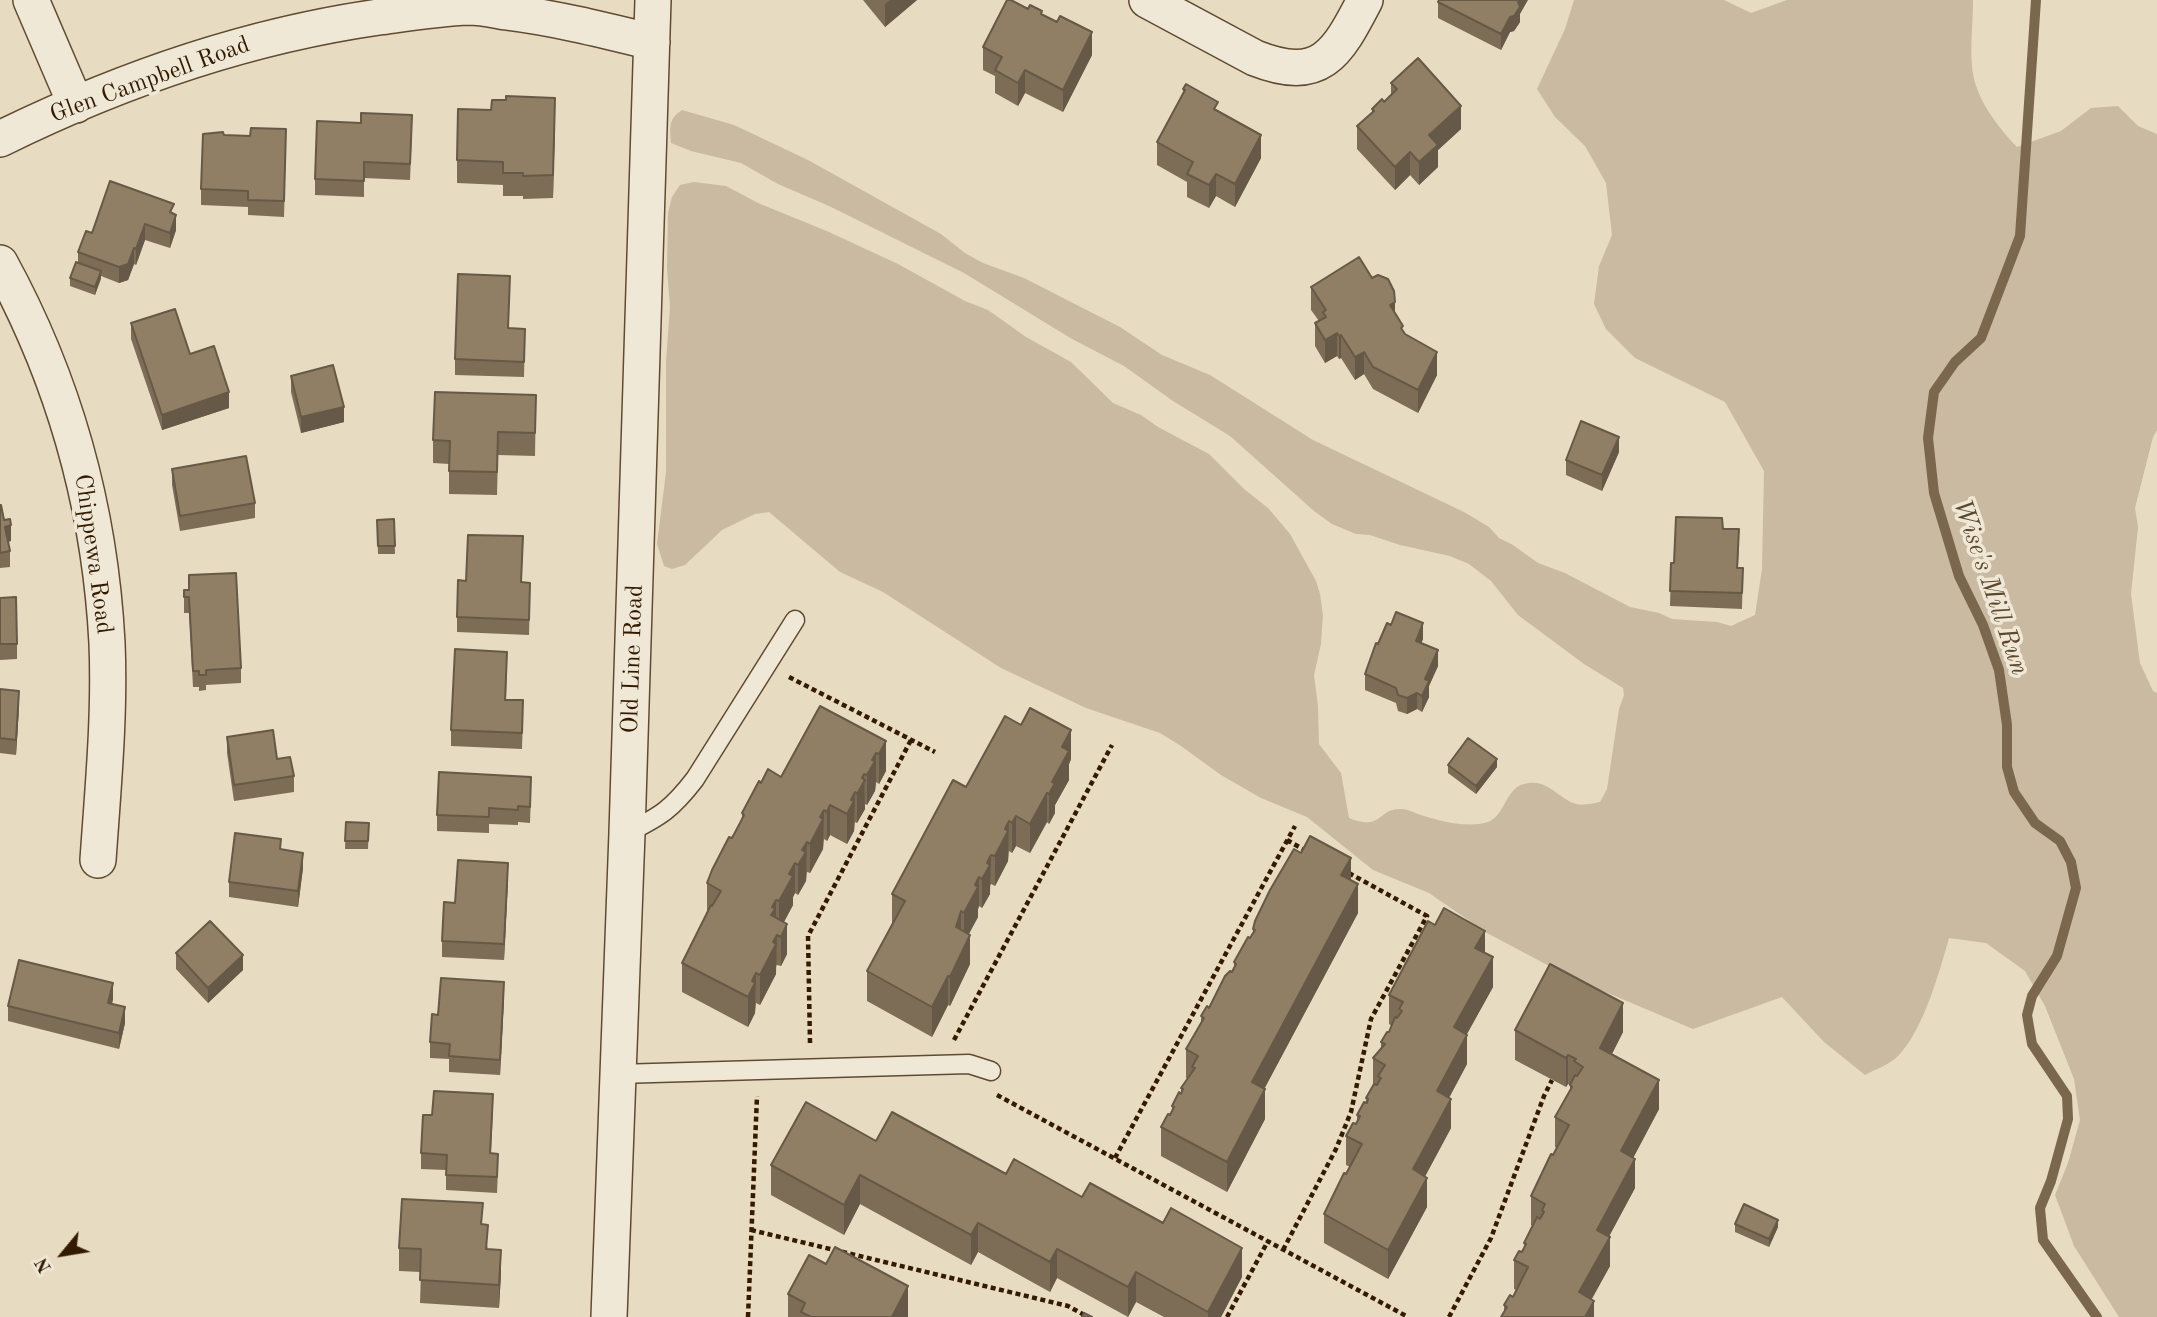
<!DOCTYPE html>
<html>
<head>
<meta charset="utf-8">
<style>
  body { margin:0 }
  #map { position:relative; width:2157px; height:1317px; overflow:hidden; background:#e7dbc2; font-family:"Old Standard TT",serif }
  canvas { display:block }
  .north { position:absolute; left:28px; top:1219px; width:70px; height:70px; -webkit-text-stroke:5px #efe8d7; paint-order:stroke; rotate:240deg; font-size:19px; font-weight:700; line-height:28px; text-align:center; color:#341b00 }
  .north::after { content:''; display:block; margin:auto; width:24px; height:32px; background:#341b00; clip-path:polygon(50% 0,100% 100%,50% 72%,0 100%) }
</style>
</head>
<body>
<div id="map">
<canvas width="2157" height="1317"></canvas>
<div class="north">N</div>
</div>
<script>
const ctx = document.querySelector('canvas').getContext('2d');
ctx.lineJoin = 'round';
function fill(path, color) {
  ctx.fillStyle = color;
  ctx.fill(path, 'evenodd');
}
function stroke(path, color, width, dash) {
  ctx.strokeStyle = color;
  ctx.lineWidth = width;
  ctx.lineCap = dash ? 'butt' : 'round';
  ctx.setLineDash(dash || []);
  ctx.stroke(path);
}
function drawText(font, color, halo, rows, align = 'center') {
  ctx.font = font + ' "Old Standard TT",serif';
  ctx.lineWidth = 7;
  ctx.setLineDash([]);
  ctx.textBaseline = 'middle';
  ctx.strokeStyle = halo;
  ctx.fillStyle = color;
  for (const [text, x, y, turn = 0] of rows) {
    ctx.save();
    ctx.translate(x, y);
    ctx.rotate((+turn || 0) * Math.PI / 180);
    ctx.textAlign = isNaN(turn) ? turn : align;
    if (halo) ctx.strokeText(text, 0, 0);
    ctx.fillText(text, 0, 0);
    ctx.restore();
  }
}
const green = new Path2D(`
  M 1574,0 L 1724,0 L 1751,13 L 1787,0 L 1973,0 C 1973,22 1970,45 1972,66 C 1974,97 1997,126 2017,147 L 2061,131 L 2091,108 L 2118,106 L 2138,126 L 2157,134 L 2157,430 L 2153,437 L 2135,508 L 2138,527 L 2131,594 L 2140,663 L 2153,691 L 2157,693 L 2157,1317 L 2119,1317 L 2074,1246 L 2055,1195 L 2068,1163 L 2080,1120 L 2074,1079 L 2045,1006 L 2025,971 L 1986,943 L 1949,938 C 1939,973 1924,1028 1899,1055 C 1891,1064 1876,1069 1865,1075 L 1824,1042 L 1782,997 L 1693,1029 L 1570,977 L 1487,933 L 1429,893 L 1373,870 L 1307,817 L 1261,798 L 1221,775 L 1181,746 L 1160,733 L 1086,708 L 1001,668 L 883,592 L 840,572 L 769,512 L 755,514 L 722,530 L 685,565 L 672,569 L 664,566 L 657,544 L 666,472 L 666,362 L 670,307 L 667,268 L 668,213 L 672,197 L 680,185 L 694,182 L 726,186 L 758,203 L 829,232 L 898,264 L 965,301 L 988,310 L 1026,337 L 1071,362 L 1113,403 L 1141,415 L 1158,427 L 1209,454 L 1244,489 L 1268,508 L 1290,534 L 1316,581 L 1320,594 L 1323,615 L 1321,644 L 1314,675 L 1318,706 L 1319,744 L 1341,773 L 1349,818 C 1383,832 1377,807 1403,809 C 1410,810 1417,814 1424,816 C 1443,822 1468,828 1488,822 C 1504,817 1506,788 1524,784 C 1546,778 1556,796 1573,803 C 1581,806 1591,804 1600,802 L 1607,789 L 1619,709 L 1624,695 L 1623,688 L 1584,664 L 1518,615 L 1491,581 L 1469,564 L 1450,556 L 1400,545 L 1370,535 L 1356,534 L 1332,524 L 1314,511 L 1230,436 L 1173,401 L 1124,366 L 1072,339 L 964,273 L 829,206 L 778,184 L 741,163 L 691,151 L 671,143 C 670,128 668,119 682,110 L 734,125 L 808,160 L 941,234 L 965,253 L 983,263 L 1024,278 L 1120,327 L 1162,355 L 1210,375 L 1313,440 L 1464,512 L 1489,527 L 1499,538 L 1513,545 L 1538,563 L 1565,573 L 1630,607 L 1659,613 L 1672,619 L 1717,622 L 1731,626 L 1755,615 L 1762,569 L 1764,471 L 1725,402 L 1635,358 L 1606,329 L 1594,304 L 1599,266 L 1612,235 L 1606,183 L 1585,146 L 1555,117 L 1537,89 L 1565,29 Z`);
const stream = new Path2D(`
  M 2036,0 L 2020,236 L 1981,338 L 1955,362 L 1934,392 L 1928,438 L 1934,493 L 1959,576 L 1983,625 L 1999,670 L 2007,725 L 2007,767 L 2014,792 L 2035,823 L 2060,841 L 2071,862 L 2076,888 L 2057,956 L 2032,996 L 2027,1015 L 2032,1044 L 2067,1096 L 2068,1119 L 2051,1181 L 2040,1208 L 2043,1240 L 2097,1317`);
const path = new Path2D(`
  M 789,677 L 935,752
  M 1287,840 L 1308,852
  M 954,1040 L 1112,745
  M 810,1043 L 808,936 L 911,740
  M 997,1095 L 1408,1317
  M 1115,1158 L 1295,826
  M 751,1230 L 1068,1306 L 1088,1317
  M 1283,1250 L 1336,1149 L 1351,1112 L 1371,1019 L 1427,916 L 1347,872
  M 748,1317 L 757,1096
  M 1227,1317 L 1268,1241
  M 1449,1317 L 1491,1238 L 1544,1096 L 1552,1080`);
const service = new Path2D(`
  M 627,833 C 661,816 672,809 695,779 L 795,620
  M 618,1074 L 969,1064 L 991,1071`);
const minor = new Path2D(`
  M 31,0 L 76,105
  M 1147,0 L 1255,58 C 1321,84 1337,54 1365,0
  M 0,139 C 120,80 246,36 379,17 C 408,13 439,8 469,7 C 481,7 494,10 506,12 C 555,18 603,30 652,42
  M 0,263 C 64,380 100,509 107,643 C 110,715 103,788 98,860
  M 609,1317 L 627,833 L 653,0`);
const wall = new Path2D(`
  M 863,0 L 917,0 L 885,27 Z
  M 1438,2 L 1520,14 L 1520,22 L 1514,31 L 1510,32 L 1501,50 L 1438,18 Z
  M 1028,9 L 1042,15 L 1092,55 L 1063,112 L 1025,93 L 1018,106 L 995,93 L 995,76 L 983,70 L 983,47 Z
  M 1391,83 L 1461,129 L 1438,150 L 1438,167 L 1419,185 L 1410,175 L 1395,190 L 1357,149 L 1357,126 L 1372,113 L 1372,109 L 1384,102 L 1391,95 Z
  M 1183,89 L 1218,112 L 1261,158 L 1235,207 L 1216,196 L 1209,208 L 1187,197 L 1187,182 L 1157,165 L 1157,142 L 1183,93 Z
  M 555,121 L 553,198 L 523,199 L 523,196 L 503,196 L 503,185 L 457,183 L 457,160 Z
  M 412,131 L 410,180 L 364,178 L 364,197 L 315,195 L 315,179 Z
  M 224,135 L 286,145 L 284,217 L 248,215 L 248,207 L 201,205 L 201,189 Z
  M 174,214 L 176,230 L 170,248 L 145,240 L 136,265 L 134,264 L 128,280 L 119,283 L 101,276 L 95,295 L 70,286 L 70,278 L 78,262 L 78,252 L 92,233 Z
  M 1311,287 L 1395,314 L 1403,332 L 1437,375 L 1418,413 L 1373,389 L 1364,374 L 1355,380 L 1341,358 L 1339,359 L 1337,356 L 1325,363 L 1315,346 L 1315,323 L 1319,321 L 1311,310 Z
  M 510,292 L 508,328 L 525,329 L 524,377 L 455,375 L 455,359 Z
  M 131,323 L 190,354 L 229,408 L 162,430 L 131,339 Z
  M 291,376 L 344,422 L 301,433 L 291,392 Z
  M 536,395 L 535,456 L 498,455 L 497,495 L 449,494 L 449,464 L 433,463 L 433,440 Z
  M 1619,452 L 1602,491 L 1566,475 L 1566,460 Z
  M 172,469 L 255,503 L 255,518 L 180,531 L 172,485 Z
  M 0,505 L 11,541 L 8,542 L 10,551 L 10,567 L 0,568 Z
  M 394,519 L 395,554 L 378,554 L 377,520 Z
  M 1723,529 L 1739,545 L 1738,568 L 1743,568 L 1742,609 L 1670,606 L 1671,563 L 1674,563 Z
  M 522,582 L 530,598 L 529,635 L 457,632 L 457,617 Z
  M 184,590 L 189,590 L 241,668 L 241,683 L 206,685 L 206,690 L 199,691 L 199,687 L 193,687 L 189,613 L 184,613 Z
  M 0,598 L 17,644 L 17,659 L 0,660 Z
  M 1423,639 L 1421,643 L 1438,666 L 1429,686 L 1429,697 L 1422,712 L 1417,709 L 1407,714 L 1398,711 L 1396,703 L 1365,690 L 1365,674 L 1378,644 Z
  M 507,667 L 506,700 L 523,716 L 522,749 L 451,746 L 451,730 Z
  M 0,689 L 19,707 L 16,755 L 0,753 Z
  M 227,737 L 277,759 L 294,776 L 294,792 L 234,801 L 227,753 Z
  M 886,741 L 886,771 L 879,784 L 876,782 L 875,791 L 867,805 L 865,804 L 865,809 L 857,823 L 855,822 L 854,831 L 847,844 L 830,835 L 827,841 L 824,839 L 823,849 L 810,873 L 807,872 L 806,881 L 798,895 L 795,893 L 793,897 L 793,905 L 784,922 L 787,954 L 781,966 L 777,965 L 776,966 L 776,974 L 760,1005 L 756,1003 L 755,1013 L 748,1027 L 682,992 L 682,963 L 707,913 L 707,883 L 742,820 L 742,813 L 761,783 L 781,777 Z
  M 1071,759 L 1069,764 L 1069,780 L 1055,805 L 1055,813 L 1049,824 L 1047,822 L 1030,853 L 1016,846 L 1012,853 L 1009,851 L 1008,861 L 995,886 L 991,884 L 990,886 L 990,894 L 982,908 L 979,906 L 978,909 L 978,917 L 969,934 L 970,964 L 950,1006 L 948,1005 L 932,1037 L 867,1001 L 867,971 L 892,924 L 892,894 L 966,787 Z
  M 1448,765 L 1497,767 L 1476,794 L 1448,773 Z
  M 531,793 L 530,823 L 518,822 L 518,825 L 489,824 L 489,833 L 437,831 L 437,815 Z
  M 346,822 L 369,823 L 368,849 L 345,849 Z
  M 281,849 L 303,868 L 298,907 L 229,897 L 229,882 Z
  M 508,879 L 504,960 L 442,957 L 442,941 L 455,903 Z
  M 1351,880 L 1358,913 L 1264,1089 L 1265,1119 L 1227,1192 L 1161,1156 L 1161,1127 L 1170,1115 L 1172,1113 L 1172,1106 L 1181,1094 L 1181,1088 L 1188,1079 L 1186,1078 L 1186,1049 L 1201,1023 L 1201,1016 L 1209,1008 L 1232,972 L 1234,967 L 1234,962 L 1253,933 L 1253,929 Z
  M 176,953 L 243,970 L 208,1003 L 176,969 Z
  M 1485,953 L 1493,987 L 1467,1034 L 1467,1064 L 1449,1098 L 1451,1128 L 1425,1176 L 1427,1207 L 1388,1279 L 1324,1243 L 1324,1214 L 1350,1167 L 1346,1165 L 1346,1136 L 1356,1124 L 1357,1122 L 1357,1115 L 1366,1103 L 1366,1098 L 1373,1086 L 1373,1058 L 1381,1048 L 1381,1042 L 1389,1032 L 1392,1026 L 1389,1024 L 1389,995 Z
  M 504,998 L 500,1075 L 449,1072 L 449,1059 L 430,1058 L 430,1042 L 438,1015 Z
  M 113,999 L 112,1004 L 125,1023 L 119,1049 L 8,1021 L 8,1006 Z
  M 1515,1030 L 1623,1032 L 1612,1054 L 1659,1109 L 1633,1158 L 1635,1188 L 1609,1236 L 1610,1266 L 1591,1299 L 1594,1317 L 1504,1311 L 1504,1305 L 1513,1297 L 1516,1290 L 1514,1289 L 1514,1260 L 1522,1252 L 1524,1248 L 1524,1243 L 1533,1226 L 1531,1225 L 1531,1196 L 1557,1148 L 1555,1147 L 1555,1117 L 1570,1090 L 1570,1085 L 1568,1084 L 1566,1087 L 1515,1060 Z
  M 493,1110 L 491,1153 L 498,1169 L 497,1193 L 446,1190 L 446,1170 L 421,1169 L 421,1153 L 432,1115 Z
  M 876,1141 L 1006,1174 L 1082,1197 L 1242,1277 L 1221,1317 L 1164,1317 L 1136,1302 L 1128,1317 L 1057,1278 L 1050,1292 L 978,1252 L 971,1265 L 860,1204 L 844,1235 L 771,1195 L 771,1165 Z
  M 1735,1224 L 1778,1227 L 1769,1247 L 1735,1232 Z
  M 483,1225 L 488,1250 L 501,1273 L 499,1308 L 420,1303 L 421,1272 L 399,1271 L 399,1248 Z
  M 788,1294 L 908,1316 L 908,1317 L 788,1317 Z`);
const shadedWall = new Path2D(`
  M 890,0 L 917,0 L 885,27 L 885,4 Z
  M 1519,0 L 1528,0 L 1520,14 L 1520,22 L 1514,31 L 1510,32 L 1501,50 L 1501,34 Z
  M 1092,32 L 1092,55 L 1063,112 L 1063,90 Z
  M 1025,70 L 1025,93 L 1018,106 L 1018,83 Z
  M 555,98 L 555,121 L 553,198 L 553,175 Z
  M 1461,106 L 1461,129 L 1438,150 L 1438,167 L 1419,185 L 1419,162 L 1429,135 Z
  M 1261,135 L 1261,158 L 1235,207 L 1235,184 Z
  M 1410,152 L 1410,175 L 1395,190 L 1395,167 Z
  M 1216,174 L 1216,196 L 1209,208 L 1209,185 Z
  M 176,215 L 176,230 L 170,248 L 170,233 Z
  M 145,224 L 145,240 L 136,265 L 136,249 Z
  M 134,248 L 134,264 L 128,280 L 119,283 L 119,267 Z
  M 101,271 L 101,279 L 95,295 L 95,287 Z
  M 1395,302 L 1395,325 L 1390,305 Z
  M 1337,333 L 1337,356 L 1325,363 L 1325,340 Z
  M 1341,335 L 1341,358 L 1339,359 L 1339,336 Z
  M 1364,352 L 1364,374 L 1355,380 L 1355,357 Z
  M 1437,352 L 1437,375 L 1418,413 L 1418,390 Z
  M 229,392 L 229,408 L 162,430 L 162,415 Z
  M 344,407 L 344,422 L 301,433 L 301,417 Z
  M 1619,437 L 1619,452 L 1602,491 L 1602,475 Z
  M 11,525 L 11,541 L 5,542 L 5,527 Z
  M 1423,623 L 1423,639 L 1416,657 L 1416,641 Z
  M 1438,650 L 1438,666 L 1429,686 L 1429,697 L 1422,712 L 1422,696 L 1425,679 Z
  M 19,691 L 19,707 L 16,755 L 16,740 Z
  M 1417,693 L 1417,709 L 1407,714 L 1407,698 Z
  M 1071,730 L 1071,759 L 1069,764 L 1069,780 L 1055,805 L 1055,813 L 1049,824 L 1049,794 L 1062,747 Z
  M 886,741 L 886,771 L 879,784 L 879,754 Z
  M 876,753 L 876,782 L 875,791 L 867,805 L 867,775 L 872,760 Z
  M 1497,759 L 1497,767 L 1476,794 L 1476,786 Z
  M 864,774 L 865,809 L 857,823 L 857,794 Z
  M 855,792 L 854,831 L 847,844 L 847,814 L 851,800 Z
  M 1047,793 L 1047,822 L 1030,853 L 1030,824 Z
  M 830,805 L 830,835 L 827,841 L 827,812 Z
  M 824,810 L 823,849 L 810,873 L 810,844 Z
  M 1016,816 L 1016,846 L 1012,853 L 1012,823 Z
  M 1009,821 L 1008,861 L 995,886 L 995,856 Z
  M 807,842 L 806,881 L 798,895 L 798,865 L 802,850 Z
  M 303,853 L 303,868 L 298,907 L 298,891 Z
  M 991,855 L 990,894 L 982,908 L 982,879 L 987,863 Z
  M 1351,858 L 1351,887 L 1341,875 Z
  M 508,863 L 508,879 L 504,960 L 504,944 Z
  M 795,863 L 795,893 L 793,897 L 793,905 L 779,931 L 779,901 L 789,874 Z
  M 979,877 L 979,906 L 978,909 L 978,917 L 964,942 L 964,913 L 975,885 Z
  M 1358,884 L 1358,913 L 1252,1112 L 1252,1082 Z
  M 776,900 L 776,929 L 771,945 L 772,907 Z
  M 961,911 L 961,941 L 956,927 Z
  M 787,924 L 787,954 L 781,966 L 781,937 Z
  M 1485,931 L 1485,960 L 1475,948 Z
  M 777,935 L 776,974 L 760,1005 L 760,975 L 773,942 Z
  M 970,935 L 970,964 L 950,1006 L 950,977 Z
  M 243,955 L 243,970 L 208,1003 L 208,988 Z
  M 1493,957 L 1493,987 L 1454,1057 L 1454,1027 Z
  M 756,973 L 755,1013 L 748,1027 L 748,997 L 752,981 Z
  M 948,976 L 948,1005 L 932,1037 L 932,1007 Z
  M 504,982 L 504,998 L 500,1075 L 500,1060 Z
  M 113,983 L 113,999 L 108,1019 L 108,1003 Z
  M 1623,1003 L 1623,1032 L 1600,1077 L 1600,1048 Z
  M 125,1007 L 125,1023 L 119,1049 L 119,1033 Z
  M 1467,1035 L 1467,1064 L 1437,1120 L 1437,1091 Z
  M 1568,1055 L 1568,1084 L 1566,1087 L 1566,1058 Z
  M 1659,1080 L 1659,1109 L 1621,1181 L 1621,1151 Z
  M 1265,1089 L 1265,1119 L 1227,1192 L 1227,1162 Z
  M 1451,1099 L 1451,1128 L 1413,1199 L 1413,1169 Z
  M 1635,1159 L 1635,1188 L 1597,1259 L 1597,1230 Z
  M 860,1175 L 860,1204 L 844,1235 L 844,1205 Z
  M 1427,1178 L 1427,1207 L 1388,1279 L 1388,1250 Z
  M 1778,1220 L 1778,1227 L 1769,1247 L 1769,1239 Z
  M 978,1223 L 978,1252 L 971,1265 L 971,1235 Z
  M 1610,1237 L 1610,1266 L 1582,1317 L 1579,1292 Z
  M 1242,1248 L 1242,1277 L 1221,1317 L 1208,1317 L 1208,1312 Z
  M 1057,1249 L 1057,1278 L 1050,1292 L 1050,1262 Z
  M 501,1250 L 501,1273 L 499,1308 L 499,1285 Z
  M 1136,1272 L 1136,1302 L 1128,1317 L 1128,1287 Z
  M 908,1286 L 908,1317 L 892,1317 Z
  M 1594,1301 L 1594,1317 L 1585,1317 Z`);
const building = new Path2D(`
  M 1007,0 L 1011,0 L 1028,9 L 1030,5 L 1042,11 L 1041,14 L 1057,22 L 1060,16 L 1092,32 L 1063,90 L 1025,70 L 1018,83 L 995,70 L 1002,57 L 983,47 Z
  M 1439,0 L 1519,0 L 1518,2 L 1520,7 L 1514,16 L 1510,17 L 1501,34 L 1438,2 Z
  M 1418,58 L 1461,106 L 1429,135 L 1438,145 L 1419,162 L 1410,152 L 1395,167 L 1357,126 L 1374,111 L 1372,109 L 1382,99 L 1384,102 L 1397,89 L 1391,83 Z
  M 1186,84 L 1218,102 L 1214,109 L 1261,135 L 1235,184 L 1216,174 L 1209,185 L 1187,174 L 1193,162 L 1157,142 L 1185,90 L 1183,89 Z
  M 506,96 L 555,98 L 553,175 L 523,176 L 523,173 L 503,173 L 503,162 L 457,160 L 458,109 L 491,110 L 492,100 L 506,100 Z
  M 361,113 L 412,115 L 410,164 L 364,162 L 364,181 L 315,179 L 317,121 L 361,123 Z
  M 251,128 L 286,129 L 284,201 L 248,200 L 248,191 L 201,189 L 203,134 L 223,132 L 224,135 L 250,136 Z
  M 110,181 L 174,204 L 170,212 L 176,215 L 170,233 L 145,224 L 136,249 L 134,248 L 128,264 L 119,267 L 78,252 L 86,231 L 92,233 Z
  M 1359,257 L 1372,278 L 1378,275 L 1388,279 L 1394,291 L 1395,302 L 1390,305 L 1403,326 L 1401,328 L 1405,334 L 1437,352 L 1418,390 L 1373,367 L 1364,352 L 1355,357 L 1341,335 L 1339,336 L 1337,333 L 1325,340 L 1315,323 L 1326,317 L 1323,312 L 1326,310 L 1311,287 Z
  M 76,262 L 101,271 L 95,287 L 70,278 Z
  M 458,274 L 510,276 L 508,328 L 525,329 L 524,362 L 455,359 Z
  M 175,309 L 190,354 L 214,346 L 229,392 L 162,415 L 131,323 Z
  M 333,365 L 344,407 L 301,417 L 291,376 Z
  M 435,392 L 536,395 L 535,433 L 498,432 L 497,472 L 449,471 L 450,441 L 433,440 Z
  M 1581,421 L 1619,437 L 1602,475 L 1566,460 Z
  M 246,456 L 255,503 L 180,516 L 172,469 Z
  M 0,505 L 1,505 L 4,520 L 10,519 L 11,525 L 5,527 L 10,551 L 0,553 Z
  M 1676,517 L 1722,518 L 1723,529 L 1739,529 L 1737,568 L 1743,568 L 1742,593 L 1670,591 L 1671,563 L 1674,563 Z
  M 394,519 L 395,546 L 378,546 L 377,520 Z
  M 468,535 L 523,536 L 521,582 L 530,583 L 529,620 L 457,617 L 458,580 L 466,581 Z
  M 236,573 L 241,668 L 206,670 L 206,675 L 199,675 L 199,671 L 193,671 L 189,597 L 184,597 L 184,590 L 189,590 L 189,575 Z
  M 16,597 L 17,644 L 0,644 L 0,598 Z
  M 1396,612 L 1423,623 L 1416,641 L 1438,650 L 1425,679 L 1429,681 L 1422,696 L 1417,693 L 1407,698 L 1398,695 L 1396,688 L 1365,674 L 1376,643 L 1378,644 L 1387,623 L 1391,625 Z
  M 455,649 L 507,652 L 505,700 L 523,700 L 522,733 L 451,730 Z
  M 0,689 L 19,691 L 16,740 L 0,738 Z
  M 820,706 L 886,741 L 879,754 L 876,753 L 872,760 L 875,761 L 867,775 L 864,774 L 862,778 L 865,780 L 857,794 L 855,792 L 851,800 L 854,801 L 847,814 L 830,805 L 827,812 L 824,810 L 820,817 L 823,819 L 810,844 L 807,842 L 802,850 L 806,852 L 798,865 L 795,863 L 789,874 L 793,876 L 779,901 L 776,900 L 772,907 L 775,909 L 771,915 L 787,924 L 781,937 L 777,935 L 773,942 L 776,944 L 760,975 L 756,973 L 752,981 L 755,983 L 748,997 L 682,963 L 711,905 L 712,906 L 721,891 L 707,883 L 712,870 L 729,837 L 732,838 L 740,823 L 744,815 L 742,813 L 759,781 L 761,783 L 768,769 L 781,777 Z
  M 1030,708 L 1071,730 L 1062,747 L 1069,751 L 1052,782 L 1055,783 L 1049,794 L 1047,793 L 1030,824 L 1016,816 L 1012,823 L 1009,821 L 1005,829 L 1008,831 L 995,856 L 991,855 L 987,863 L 990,865 L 982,879 L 979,877 L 975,885 L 978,887 L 964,913 L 961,911 L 956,927 L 970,935 L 950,977 L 948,976 L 932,1007 L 867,971 L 905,901 L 892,894 L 953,780 L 966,787 L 1005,716 L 1021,725 Z
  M 273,730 L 277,759 L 290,757 L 294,776 L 234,785 L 227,737 Z
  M 1468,738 L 1497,759 L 1476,786 L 1448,765 Z
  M 439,772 L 531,777 L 530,807 L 518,806 L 518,810 L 489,808 L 489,817 L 437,815 Z
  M 346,822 L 369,823 L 368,841 L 345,841 Z
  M 235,833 L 281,839 L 280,849 L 303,853 L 298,891 L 229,882 Z
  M 1310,836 L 1351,858 L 1341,875 L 1358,884 L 1252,1082 L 1265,1089 L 1227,1162 L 1161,1127 L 1168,1114 L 1170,1115 L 1174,1107 L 1172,1106 L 1179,1092 L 1181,1094 L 1183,1089 L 1181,1088 L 1195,1068 L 1192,1067 L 1198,1056 L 1186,1049 L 1204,1018 L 1201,1016 L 1207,1006 L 1209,1008 L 1225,976 L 1230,971 L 1232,972 L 1236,964 L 1234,962 L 1248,937 L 1250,938 L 1255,930 L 1253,929 L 1255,921 L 1270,890 L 1294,849 L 1301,853 Z
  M 458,860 L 508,863 L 504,944 L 442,941 L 444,902 L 455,903 Z
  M 1444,908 L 1485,931 L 1475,948 L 1493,957 L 1454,1027 L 1467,1035 L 1437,1091 L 1451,1099 L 1413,1169 L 1427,1178 L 1388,1250 L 1324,1214 L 1344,1173 L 1346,1174 L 1362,1144 L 1346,1136 L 1353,1123 L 1356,1124 L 1360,1116 L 1357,1115 L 1364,1102 L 1367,1103 L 1368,1099 L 1366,1098 L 1374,1084 L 1377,1085 L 1381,1078 L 1378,1076 L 1385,1065 L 1373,1058 L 1385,1044 L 1381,1042 L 1387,1032 L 1389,1032 L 1395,1017 L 1397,1018 L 1402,1011 L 1399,1009 L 1403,1002 L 1389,995 L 1428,921 L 1435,925 Z
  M 210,921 L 243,955 L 208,988 L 176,953 Z
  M 19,960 L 113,983 L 108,1003 L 125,1007 L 119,1033 L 8,1006 Z
  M 1550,964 L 1623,1003 L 1600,1048 L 1659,1080 L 1621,1151 L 1635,1159 L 1597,1230 L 1610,1237 L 1579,1292 L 1594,1301 L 1585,1317 L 1501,1317 L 1507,1307 L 1504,1305 L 1510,1295 L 1513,1297 L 1528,1267 L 1514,1260 L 1519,1251 L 1522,1252 L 1526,1244 L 1524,1243 L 1537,1217 L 1540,1219 L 1544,1212 L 1542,1210 L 1545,1204 L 1531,1196 L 1551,1154 L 1553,1155 L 1569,1125 L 1555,1117 L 1572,1087 L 1570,1085 L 1575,1075 L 1577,1076 L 1583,1067 L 1574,1061 L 1576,1059 L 1568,1055 L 1566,1058 L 1515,1030 Z
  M 441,978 L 504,982 L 500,1060 L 449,1056 L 450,1044 L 430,1042 L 432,1014 L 438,1015 Z
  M 434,1091 L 493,1094 L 490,1153 L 498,1154 L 497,1177 L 446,1175 L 447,1155 L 421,1153 L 423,1115 L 432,1115 Z
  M 806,1102 L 876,1141 L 892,1112 L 1006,1174 L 1014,1159 L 1082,1197 L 1090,1183 L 1163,1223 L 1171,1208 L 1242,1248 L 1208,1312 L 1136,1272 L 1128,1287 L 1057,1249 L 1050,1262 L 978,1223 L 971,1235 L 860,1175 L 844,1205 L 771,1165 Z
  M 402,1199 L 483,1203 L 481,1224 L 488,1225 L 486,1249 L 501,1250 L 499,1285 L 420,1280 L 421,1249 L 399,1248 Z
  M 1744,1204 L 1778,1220 L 1769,1239 L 1735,1224 Z
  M 835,1247 L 908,1286 L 892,1317 L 811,1317 L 801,1312 L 805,1303 L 788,1294 L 809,1255 L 826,1264 Z
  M 1084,1313 L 1092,1317 L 1082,1317 Z`);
const streetNames = [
  ["Glen Campbell Road",150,80,-20],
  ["Chippewa Road",93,554,82],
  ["Old Line Road",633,659,-88]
];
const waterNames = [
  ["Wise's Mill Run",1990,587,71]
];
fill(green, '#c9baa1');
stroke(stream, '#7b674d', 10);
stroke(service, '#614b30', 21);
stroke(minor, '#614b30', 38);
stroke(path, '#341b00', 4.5, [5, 3.5]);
stroke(service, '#efe8d7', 18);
stroke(minor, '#efe8d7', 35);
fill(wall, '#7d6d57');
fill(shadedWall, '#665947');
fill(building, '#917f65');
stroke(building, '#665947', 2);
drawText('24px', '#341b00', '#efe8d7', streetNames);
drawText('italic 26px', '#5d472d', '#efe8d7', waterNames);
</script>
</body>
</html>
